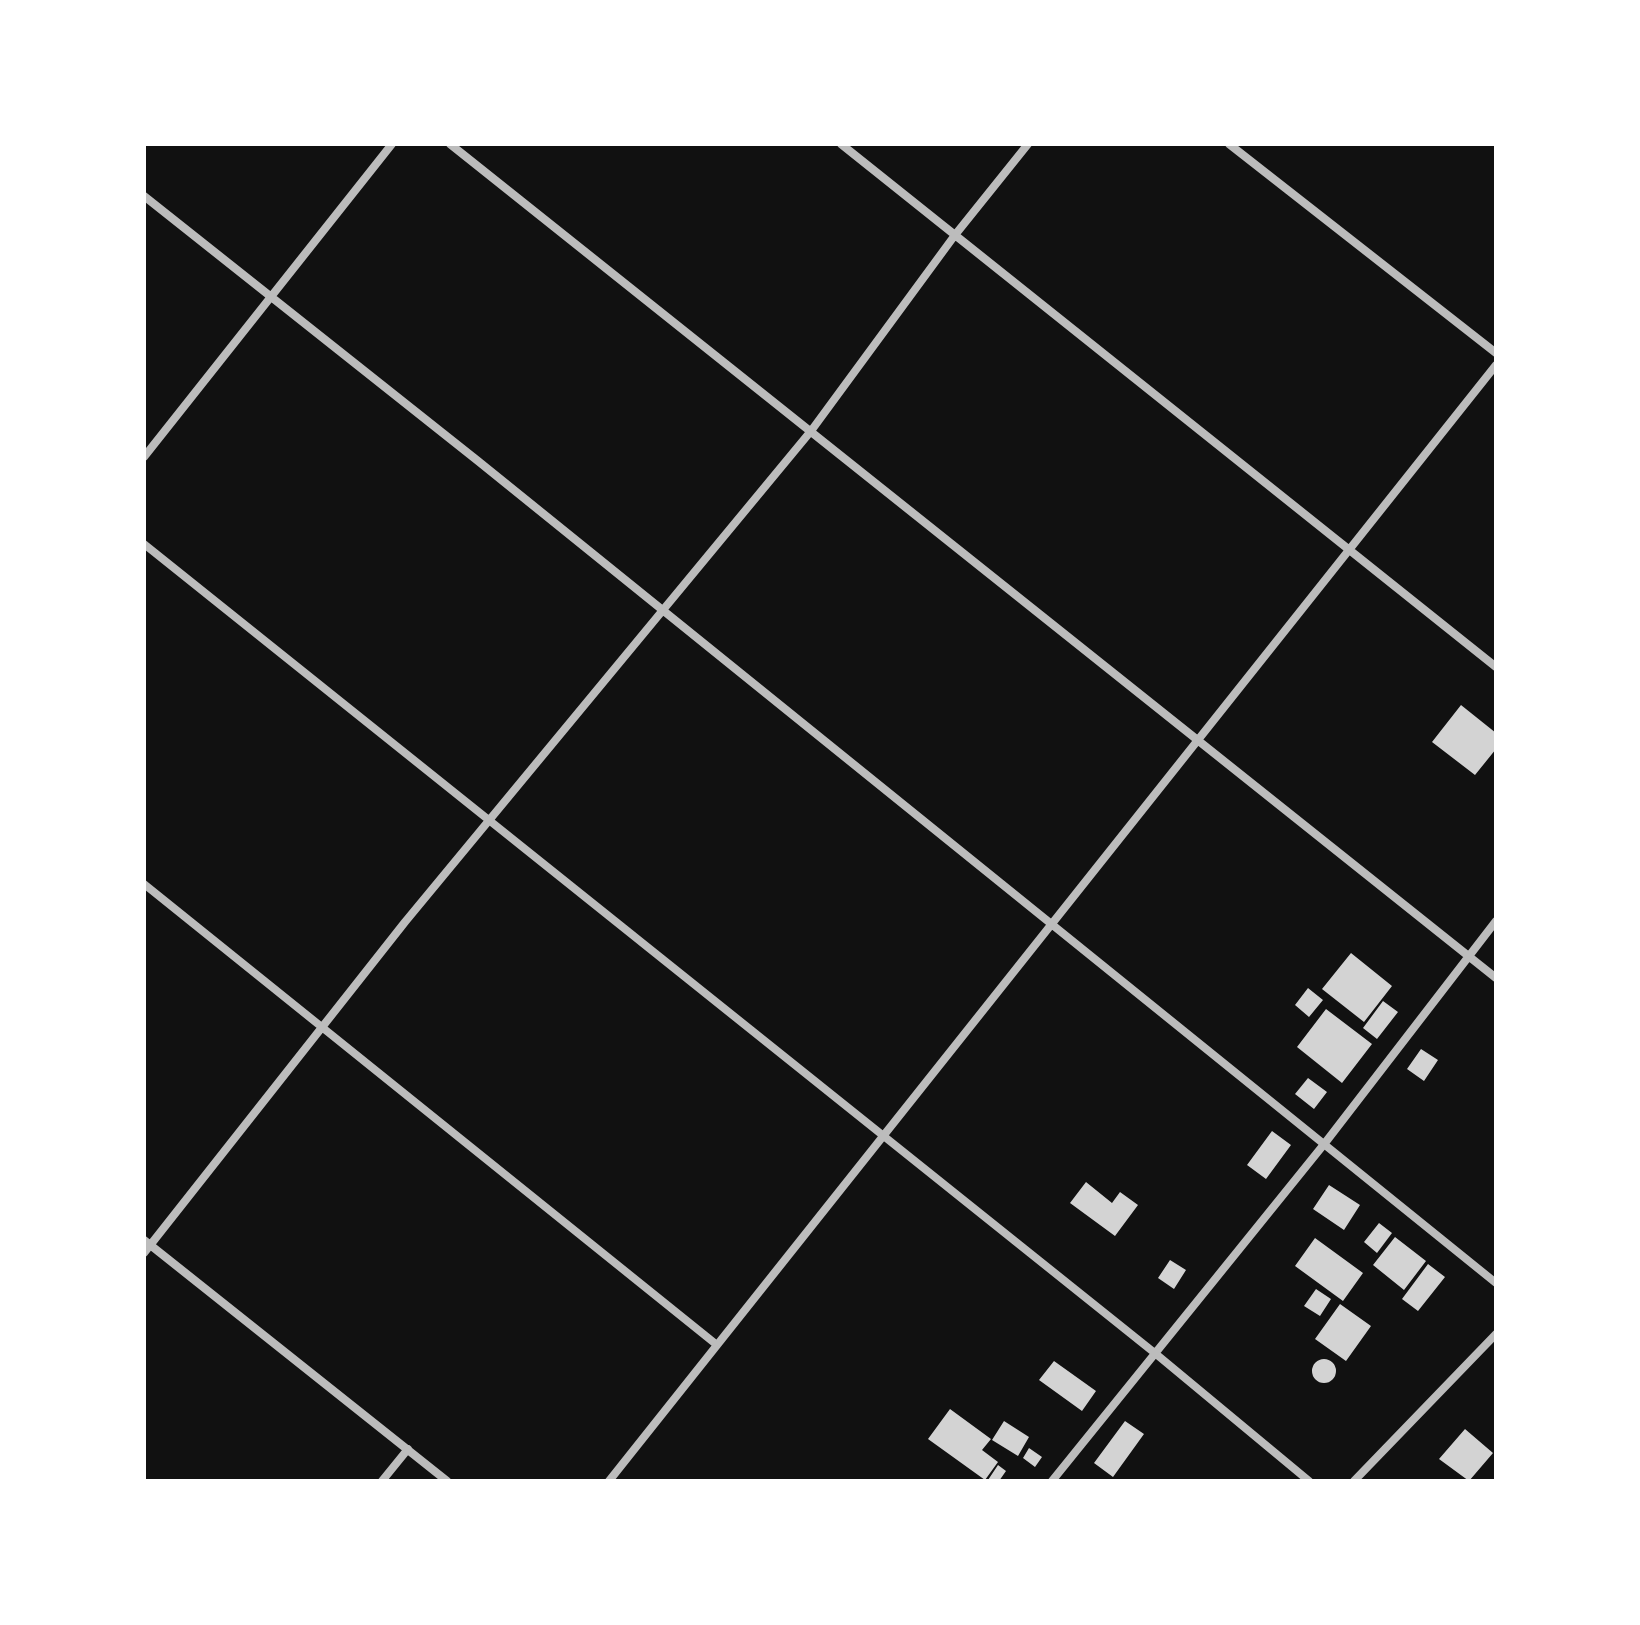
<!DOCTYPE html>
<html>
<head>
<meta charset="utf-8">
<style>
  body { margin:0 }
  #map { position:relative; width:1640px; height:1625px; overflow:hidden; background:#111; font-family:"Nunito Sans",sans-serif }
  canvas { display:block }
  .frame { position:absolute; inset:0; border:146px solid #fff; pointer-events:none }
</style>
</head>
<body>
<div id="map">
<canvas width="1640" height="1625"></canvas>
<div class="frame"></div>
</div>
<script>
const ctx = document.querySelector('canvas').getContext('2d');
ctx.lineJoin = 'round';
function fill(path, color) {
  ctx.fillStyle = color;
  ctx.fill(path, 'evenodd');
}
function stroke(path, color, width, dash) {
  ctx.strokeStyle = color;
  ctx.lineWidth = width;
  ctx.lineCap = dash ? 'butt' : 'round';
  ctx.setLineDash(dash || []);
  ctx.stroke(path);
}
const building = new Path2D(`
  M 1461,705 L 1496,733 L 1496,749 L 1475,775 L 1432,742 Z
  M 1351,953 L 1392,986 L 1364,1022 L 1322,989 Z
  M 1308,988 L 1323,1000 L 1309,1017 L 1295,1005 Z
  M 1383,1001 L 1398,1012 L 1377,1039 L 1363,1028 Z
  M 1326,1009 L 1372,1044 L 1342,1083 L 1297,1047 Z
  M 1421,1049 L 1438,1060 L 1424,1081 L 1407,1069 Z
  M 1308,1078 L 1327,1092 L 1314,1109 L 1295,1094 Z
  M 1272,1131 L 1291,1145 L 1266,1179 L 1247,1165 Z
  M 1086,1182 L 1112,1203 L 1120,1192 L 1138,1205 L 1115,1236 L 1070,1203 Z
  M 1329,1185 L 1360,1205 L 1344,1230 L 1313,1209 Z
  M 1379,1223 L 1392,1233 L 1377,1253 L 1364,1242 Z
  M 1395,1237 L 1426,1261 L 1404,1290 L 1373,1265 Z
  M 1315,1238 L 1363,1273 L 1343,1301 L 1295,1266 Z
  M 1170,1260 L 1186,1270 L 1174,1289 L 1158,1278 Z
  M 1428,1264 L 1445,1277 L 1418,1311 L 1402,1299 Z
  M 1316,1289 L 1331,1299 L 1320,1316 L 1304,1306 Z
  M 1340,1304 L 1371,1326 L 1346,1361 L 1315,1339 Z
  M1312 1371a12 12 0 1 1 24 0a12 12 0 1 1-24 0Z
  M 1054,1361 L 1096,1391 L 1082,1411 L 1039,1380 Z
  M 950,1409 L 991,1439 L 982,1450 L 998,1462 L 985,1480 L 928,1439 Z
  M 1004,1421 L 1029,1437 L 1018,1456 L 992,1440 Z
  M 1125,1421 L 1144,1434 L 1113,1477 L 1094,1463 Z
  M 1465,1429 L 1493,1453 L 1469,1481 L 1439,1459 Z
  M 1029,1448 L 1042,1457 L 1035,1467 L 1023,1458 Z
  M 998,1465 L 1006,1471 L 999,1481 L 990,1481 L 988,1480 Z`);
const minor = new Path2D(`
  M 450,144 L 1496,978
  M 841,144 L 1496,667
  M 1229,144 L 1496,353
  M 144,196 L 478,461 L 1496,1283
  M 144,457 L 392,144
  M 144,544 L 1156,1354 L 1309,1481
  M 144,884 L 717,1345
  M 144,1240 L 447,1481
  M 144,1253 L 405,922 L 811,431 L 955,235 L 1028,144
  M 382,1481 L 408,1449
  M 609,1481 L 1496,365
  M 1052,1481 L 1325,1143 L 1496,921
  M 1354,1481 L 1496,1334`);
fill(building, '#d3d3d3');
stroke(minor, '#bcbcbc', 8);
</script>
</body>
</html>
